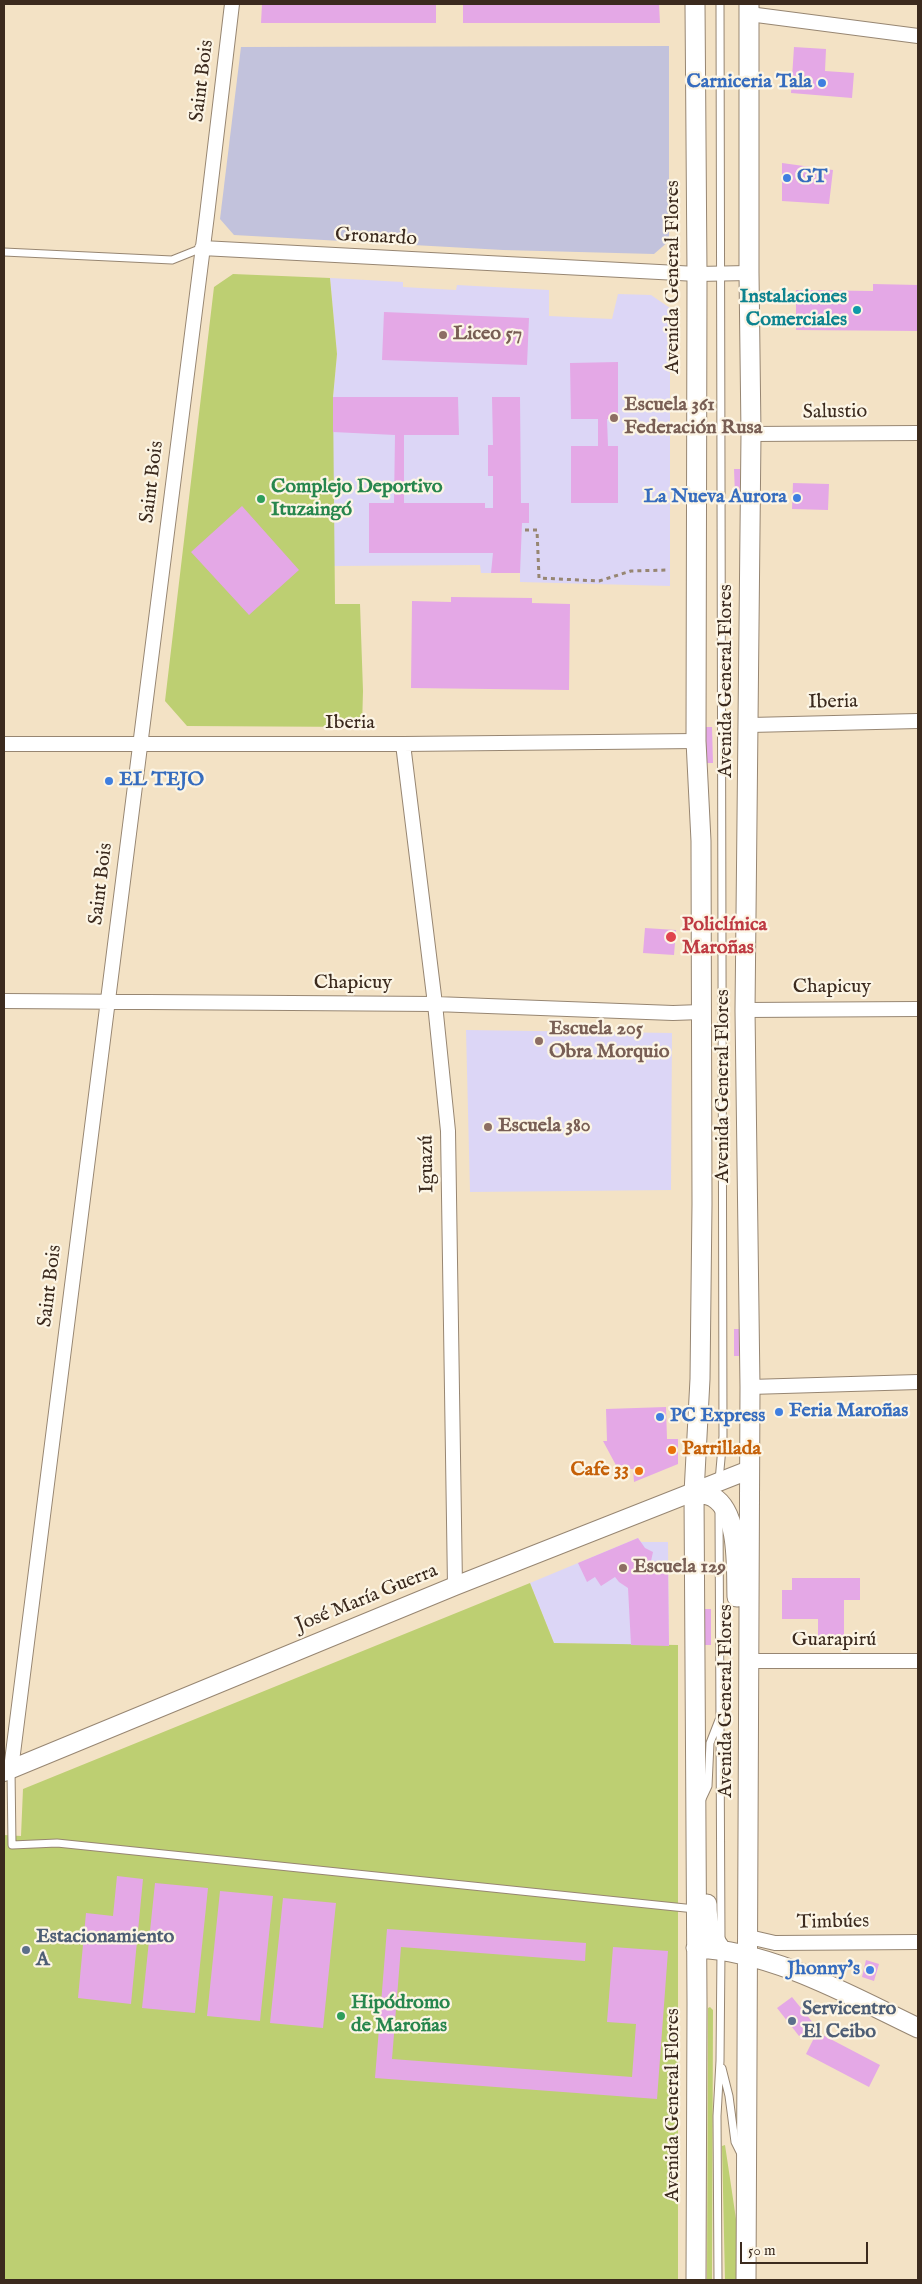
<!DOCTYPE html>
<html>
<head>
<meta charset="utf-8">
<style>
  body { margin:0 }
  #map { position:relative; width:922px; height:2284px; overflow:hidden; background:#f3e2c5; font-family:"IM FELL English",serif }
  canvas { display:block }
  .frame { position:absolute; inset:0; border:5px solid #3b2a1e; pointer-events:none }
  .scale { position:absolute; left:740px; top:2242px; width:128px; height:22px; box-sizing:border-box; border:2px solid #3b2a1e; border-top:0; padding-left:6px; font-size:15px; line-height:18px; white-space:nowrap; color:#3b2a1e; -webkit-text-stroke:4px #fcf5e5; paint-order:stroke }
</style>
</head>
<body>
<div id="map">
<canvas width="922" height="2284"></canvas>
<div class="frame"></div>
<div class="scale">50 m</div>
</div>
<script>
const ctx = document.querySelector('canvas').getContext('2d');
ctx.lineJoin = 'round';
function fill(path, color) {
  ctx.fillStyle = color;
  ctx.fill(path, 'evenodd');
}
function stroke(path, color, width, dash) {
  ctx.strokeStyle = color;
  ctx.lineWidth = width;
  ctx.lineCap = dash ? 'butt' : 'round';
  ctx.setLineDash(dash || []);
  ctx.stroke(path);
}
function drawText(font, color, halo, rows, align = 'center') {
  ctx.font = font + ' "IM FELL English",serif';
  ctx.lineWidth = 4.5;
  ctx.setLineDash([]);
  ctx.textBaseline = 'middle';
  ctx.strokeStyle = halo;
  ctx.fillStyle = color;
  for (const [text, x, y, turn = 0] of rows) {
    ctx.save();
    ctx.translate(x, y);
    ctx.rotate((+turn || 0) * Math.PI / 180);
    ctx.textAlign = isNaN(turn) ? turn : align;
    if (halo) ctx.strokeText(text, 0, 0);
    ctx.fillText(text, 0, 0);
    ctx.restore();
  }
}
const built = new Path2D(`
  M 330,278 L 403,282 L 403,287 L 456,290 L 457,285 L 549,290 L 549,316 L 612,319 L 618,294 L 651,295 L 670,308 L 670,586 L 520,582 L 520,573 L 481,573 L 480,565 L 333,566 L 333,397 L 337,354 Z
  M 466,1030 L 672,1033 L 671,1190 L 470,1192 Z
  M 638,1538 L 641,1542 L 668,1542 L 669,1646 L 554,1643 L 530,1583 Z`);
const industrial = new Path2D(`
  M 669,46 L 669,241 L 654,254 L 503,250 L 234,235 L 220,219 L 241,47 Z`);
const green = new Path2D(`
  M 233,274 L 330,278 L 337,354 L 333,397 L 335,604 L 360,604 L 363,691 L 362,727 L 187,726 L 165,701 L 214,287 Z
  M 530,1583 L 554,1643 L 678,1645 L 678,2280 L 4,2280 L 4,1835 L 21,1836 L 23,1789 Z
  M 710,2007 L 713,2010 L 712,2280 L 707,2280 L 708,2008 Z
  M 725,2145 L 736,2219 L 738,2280 L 725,2280 L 722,2146 Z`);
const building = new Path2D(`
  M 262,4 L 436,4 L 436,23 L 261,23 Z
  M 463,4 L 659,4 L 660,23 L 463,23 Z
  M 794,47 L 826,49 L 825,71 L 854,73 L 852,98 L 791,93 Z
  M 782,163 L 833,170 L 829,204 L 782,201 Z
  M 873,284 L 918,285 L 918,331 L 796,330 L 796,290 L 873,291 Z
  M 384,312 L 529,318 L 527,365 L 382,360 Z
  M 618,362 L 618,419 L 607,419 L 608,446 L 618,446 L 618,503 L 571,503 L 571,446 L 598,446 L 598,419 L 571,419 L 570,363 Z
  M 333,397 L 458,397 L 459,435 L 404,435 L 404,503 L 485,503 L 485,508 L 493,508 L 493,476 L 488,476 L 488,445 L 493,445 L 492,397 L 520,397 L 521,503 L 529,503 L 529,523 L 522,523 L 520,573 L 491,573 L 493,553 L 369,553 L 369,503 L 394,503 L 395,435 L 333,432 Z
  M 734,469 L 740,469 L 740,495 L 735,495 Z
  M 793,483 L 829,484 L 828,510 L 792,509 Z
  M 242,506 L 299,570 L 249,615 L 191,552 Z
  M 451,597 L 532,598 L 532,603 L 570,604 L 569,690 L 411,688 L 412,601 L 451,602 Z
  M 705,727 L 712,727 L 713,763 L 706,763 Z
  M 645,928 L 676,930 L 674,955 L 643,953 Z
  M 734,1329 L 739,1329 L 739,1356 L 734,1356 Z
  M 666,1407 L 667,1439 L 678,1439 L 678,1464 L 634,1482 L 633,1469 L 618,1469 L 603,1441 L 607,1441 L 606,1409 Z
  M 638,1538 L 645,1548 L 653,1552 L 651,1561 L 668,1562 L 669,1646 L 631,1645 L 628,1588 L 619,1582 L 615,1577 L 601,1586 L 595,1577 L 587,1582 L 578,1563 Z
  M 792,1578 L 860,1578 L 860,1600 L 844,1600 L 844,1636 L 818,1636 L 818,1619 L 782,1619 L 782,1590 L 792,1590 Z
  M 705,1609 L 711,1609 L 711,1645 L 705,1645 Z
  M 117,1876 L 143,1879 L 131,2004 L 78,1998 L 86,1913 L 113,1916 Z
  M 155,1883 L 208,1888 L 195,2013 L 142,2008 Z
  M 220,1891 L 273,1896 L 260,2021 L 207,2016 Z
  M 283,1898 L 336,1903 L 323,2028 L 270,2023 Z
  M 387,1929 L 586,1943 L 585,1961 L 401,1947 L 392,2059 L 632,2077 L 636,2024 L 607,2022 L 613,1947 L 668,1951 L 657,2099 L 375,2078 Z
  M 866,1960 L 879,1964 L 874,1981 L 862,1977 Z
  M 792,1997 L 814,2024 L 799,2036 L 777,2008 Z
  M 817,2032 L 880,2065 L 869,2087 L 806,2054 Z`);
const path = new Path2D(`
  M 525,530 L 537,530 L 539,578 L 599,581 L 631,571 L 669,570`);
const service = new Path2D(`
  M 4,252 L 172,260 L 202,248
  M 719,1481 L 723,1436 L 720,4
  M 719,1511 L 721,1941
  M 11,1770 L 12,1845 L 57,1843 L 695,1909
  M 701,1801 L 708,1786 L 710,1743 L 719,1720
  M 722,2068 L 729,2096 L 735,2142 L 741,2154
  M 718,2280 L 717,2116 L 720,2061 L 721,1951`);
const minor = new Path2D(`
  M 749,14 L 918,36
  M 202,248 L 697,274 L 749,273
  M 751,434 L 918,433
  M 750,725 L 918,721
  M 4,744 L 403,744 L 696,741
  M 403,744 L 435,1004 L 448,1131 L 455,1586
  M 4,1001 L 435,1004 L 673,1013 L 701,1012
  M 745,1010 L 918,1009
  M 750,1387 L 918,1382
  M 750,1661 L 918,1661
  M 11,1769 L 207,215 L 232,4
  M 749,1937 L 775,1943 L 918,1942`);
const tertiary = new Path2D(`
  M 4,1772 L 455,1586 L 749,1470`);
const secondary = new Path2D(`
  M 695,4 L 697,274 L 696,741 L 701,841 L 702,1204 L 700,1379 L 694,1493 L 697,2003 L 696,2280
  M 694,1493 C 700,1494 707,1494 713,1497 C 740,1513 736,1569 737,1597
  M 707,1904 C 707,1923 710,1935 721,1949
  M 696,1948 C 772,1951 851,1996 918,2028
  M 746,2280 L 750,1387 L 745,1010 L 751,434 L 749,273 L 749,4`);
const markers = [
  [822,83,5,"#3f7fe0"],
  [787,178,5,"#3f7fe0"],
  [857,310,5,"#0f9aa8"],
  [443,335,5,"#8d6e63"],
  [614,418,5,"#8d6e63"],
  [797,498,5,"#3f7fe0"],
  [261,499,5,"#2e9e5b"],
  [109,781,5,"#3f7fe0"],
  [671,937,6,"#e0444e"],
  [539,1041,5,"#8d6e63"],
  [488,1127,5,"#8d6e63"],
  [779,1412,5,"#3f7fe0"],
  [660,1417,5,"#3f7fe0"],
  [672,1450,5,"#e8710a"],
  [639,1471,5,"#e8710a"],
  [623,1568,5,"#8d6e63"],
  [26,1950,5,"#5c6f8a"],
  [870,1970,5,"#3f7fe0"],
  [341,2016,5,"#2e9e5b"],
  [792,2021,5,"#5c6f8a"]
];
const streetNames = [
  ["Saint Bois",203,81,-83],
  ["Gronardo",376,238,3],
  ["Avenida General Flores",674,277,-90],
  ["Salustio",835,413,-1],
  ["Saint Bois",153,482,-83],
  ["Avenida General Flores",727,681,-90],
  ["Iberia",833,703,-1],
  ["Iberia",350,724],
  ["Saint Bois",102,884,-83],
  ["Chapicuy",353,984],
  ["Chapicuy",832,988],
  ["Avenida General Flores",724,1086,-90],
  ["Iguazú",428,1164,-91],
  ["Saint Bois",51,1286,-83],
  ["José María Guerra",367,1599,-22],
  ["Guarapirú",834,1641],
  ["Avenida General Flores",727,1701,-90],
  ["Timbúes",833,1923,-1],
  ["Avenida General Flores",674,2105,-90]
];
const shopNames = [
  ["Carniceria Tala",812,83,"right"],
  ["GT",797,178],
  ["La Nueva Aurora",787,498,"right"],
  ["EL TEJO",119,781],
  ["Feria Maroñas",789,1412],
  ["PC Express",670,1417],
  ["Jhonny's",860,1970,"right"]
];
const cultureNames = [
  ["Instalaciones",847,298],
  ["Comerciales",847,321]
];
const educationNames = [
  ["Liceo 57",453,335],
  ["Escuela 361",624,406],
  ["Federación Rusa",624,429],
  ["Escuela 205",549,1030],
  ["Obra Morquio",549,1053],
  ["Escuela 380",498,1127],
  ["Escuela 129",633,1568]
];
const leisureNames = [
  ["Complejo Deportivo",271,488],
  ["Ituzaingó",271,511],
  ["Hipódromo",351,2004],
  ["de Maroñas",351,2027]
];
const healthNames = [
  ["Policlínica",682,926],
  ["Maroñas",682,949]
];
const foodNames = [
  ["Parrillada",682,1450],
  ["Cafe 33",629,1471,"right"]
];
const serviceNames = [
  ["Estacionamiento",36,1938],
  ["A",36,1961],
  ["Servicentro",802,2010],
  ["El Ceibo",802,2033]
];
fill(built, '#dcd6f6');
fill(industrial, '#c2c2dc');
fill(green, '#bdcf72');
fill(building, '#e4a8e6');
stroke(service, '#978672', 9);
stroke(minor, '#978672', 16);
stroke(tertiary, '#978672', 20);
stroke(secondary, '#978672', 21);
stroke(path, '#978672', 3, [4, 4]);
stroke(service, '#fff', 7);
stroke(minor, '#fff', 14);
stroke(tertiary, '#fff', 18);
stroke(secondary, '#fff', 19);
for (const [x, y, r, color] of markers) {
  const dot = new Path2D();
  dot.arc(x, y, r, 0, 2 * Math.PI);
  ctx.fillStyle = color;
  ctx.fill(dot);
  stroke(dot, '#fcf5e5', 2);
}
drawText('20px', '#3b2a1e', '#fcf5e5', streetNames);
drawText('bold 20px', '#366cbe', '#fcf5e5', shopNames, 'left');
drawText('bold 20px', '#0d838f', '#fcf5e5', cultureNames, 'right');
drawText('bold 20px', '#785e54', '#fcf5e5', educationNames, 'left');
drawText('bold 20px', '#27864d', '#fcf5e5', leisureNames, 'left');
drawText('bold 20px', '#be3a42', '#fcf5e5', healthNames, 'left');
drawText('bold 20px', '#c56008', '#fcf5e5', foodNames, 'left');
drawText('bold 20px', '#4e5e75', '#fcf5e5', serviceNames, 'left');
</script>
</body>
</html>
